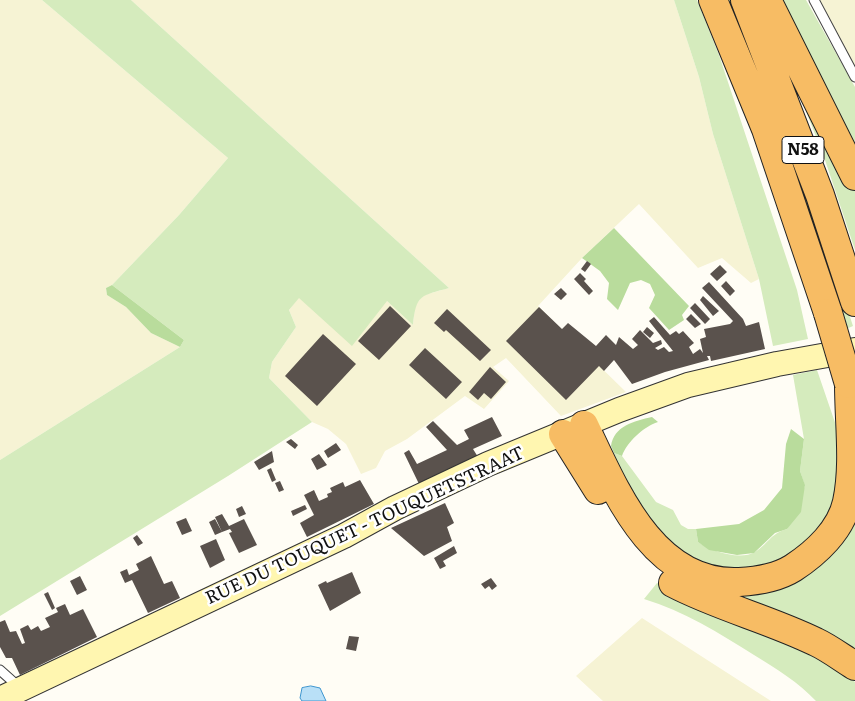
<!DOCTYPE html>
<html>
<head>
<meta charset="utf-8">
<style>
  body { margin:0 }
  canvas { display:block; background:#fffdf5 }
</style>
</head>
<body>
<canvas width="855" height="701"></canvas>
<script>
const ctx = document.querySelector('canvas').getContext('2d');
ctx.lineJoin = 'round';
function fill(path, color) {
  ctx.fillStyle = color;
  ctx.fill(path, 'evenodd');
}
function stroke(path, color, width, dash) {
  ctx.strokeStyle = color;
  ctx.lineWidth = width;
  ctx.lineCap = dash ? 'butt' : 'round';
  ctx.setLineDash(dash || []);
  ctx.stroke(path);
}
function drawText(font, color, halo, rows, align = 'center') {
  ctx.font = font + ' Literata,serif';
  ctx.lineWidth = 5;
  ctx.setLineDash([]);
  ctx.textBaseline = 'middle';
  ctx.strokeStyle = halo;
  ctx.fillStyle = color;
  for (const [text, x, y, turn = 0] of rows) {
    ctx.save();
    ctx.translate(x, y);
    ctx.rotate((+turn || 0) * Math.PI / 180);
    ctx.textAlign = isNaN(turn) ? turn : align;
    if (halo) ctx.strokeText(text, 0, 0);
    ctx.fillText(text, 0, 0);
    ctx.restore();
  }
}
const farmland = new Path2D(`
  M 0,0 L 42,0 L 228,158 L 179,215 L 112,285 L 106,288 L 107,295 L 126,307 L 151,333 L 180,347 L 0,460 Z
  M 131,0 L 674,0 L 699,77 L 713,134 L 759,279 L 751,283 L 722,258 L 698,268 L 639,204 L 582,258 L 538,306 L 626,392 L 561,416 L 506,358 L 493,367 L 509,381 L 484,409 L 465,396 L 407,439 L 385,451 L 376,468 L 361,474 L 346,444 L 328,429 L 312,422 L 269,378 L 272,362 L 296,327 L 289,310 L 299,297 L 387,301 L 413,325 L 415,305 L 424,295 L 449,288 Z
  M 818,0 L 855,0 L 855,67 L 827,18 Z
  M 642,618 L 771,701 L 603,701 L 576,676 Z`);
const green = new Path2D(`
  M 42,0 L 131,0 L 449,288 C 421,296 416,294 413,325 L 387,301 L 352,346 L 299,298 L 289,310 L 296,327 L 272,362 L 269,378 L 312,422 L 228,476 L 0,616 L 0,460 L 180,347 L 184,340 L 112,285 L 179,215 L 228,158 Z
  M 674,0 L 697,0 L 719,55 L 797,290 L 808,339 L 773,346 L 759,279 L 713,134 L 699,77 Z
  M 724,0 L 734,0 L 826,244 L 853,326 L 844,330 Z
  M 778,0 L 806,0 L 855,87 L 855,152 Z
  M 767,12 L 855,189 L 855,250 L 824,157 Z
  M 817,370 L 842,443 L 833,515 L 802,551 L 755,571 L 700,566 L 656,532 L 612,459 L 614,453 L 622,456 L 656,502 L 673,510 L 681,525 L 688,529 L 696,529 L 698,542 C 711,551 740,561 755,552 C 768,544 770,534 787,529 L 805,486 L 800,471 L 804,439 L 793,375 Z
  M 855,494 L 855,659 L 692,585 L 655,554 L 767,584 Z
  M 657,583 C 720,621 799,632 855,682 L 855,701 L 816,701 C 798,682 777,669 754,655 C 719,633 684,611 644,599 Z`);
const forest = new Path2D(`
  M 614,228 L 689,306 L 682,315 L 684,320 L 669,330 L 649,308 L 655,295 L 650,284 L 641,280 L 630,283 L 618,310 L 607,299 L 609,283 L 600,271 L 582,258 Z
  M 112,285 L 184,340 L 180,347 L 151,333 L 126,307 L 107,295 L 106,288 Z
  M 652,417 L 658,422 C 643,427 627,442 622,456 L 614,453 L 611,446 C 614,426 634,421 652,417 Z
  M 791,429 L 804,439 L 800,471 L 805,485 L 801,512 L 787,529 L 775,533 L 754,553 L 737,555 L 709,550 L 698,542 L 696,529 L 739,524 L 764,510 L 782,488 L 786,444 Z`);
const water = new Path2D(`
  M 311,686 L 320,688 L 326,701 L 302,701 L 300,698 L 302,688 Z`);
const building = new Path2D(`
  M 587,261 L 591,264 L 585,272 L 581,269 Z
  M 720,265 L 727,272 L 717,281 L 710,274 Z
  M 580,273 L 586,279 L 584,281 L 593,291 L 589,295 L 574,279 Z
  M 726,281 L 735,291 L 730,296 L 721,286 Z
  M 709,282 L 743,319 L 746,326 L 759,322 L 765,349 L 711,361 L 710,356 L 707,356 L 709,360 L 665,372 L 632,384 L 614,360 L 604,371 L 599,366 L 566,400 L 506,341 L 539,307 L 562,329 L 568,323 L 596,346 L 606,335 L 616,345 L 619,337 L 633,349 L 638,345 L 632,339 L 640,330 L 653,343 L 661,340 L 662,344 L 655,348 L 658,350 L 664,347 L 669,352 L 673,351 L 649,321 L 654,317 L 670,335 L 676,331 L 679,334 L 683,331 L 694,343 L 689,347 L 693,354 L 700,349 L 703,353 L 700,339 L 706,337 L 704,329 L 730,324 L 733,321 L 702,288 Z
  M 561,288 L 567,294 L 561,300 L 554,294 Z
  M 703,296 L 719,311 L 713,316 L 700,300 Z
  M 695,303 L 710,319 L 705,324 L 690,308 Z
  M 390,306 L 411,326 L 379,360 L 358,341 Z
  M 447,309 L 491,350 L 480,361 L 446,330 L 444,332 L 434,323 Z
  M 691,314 L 701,324 L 695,328 L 686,319 Z
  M 647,327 L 654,333 L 650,338 L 643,332 Z
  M 323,334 L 356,364 L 317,406 L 285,376 Z
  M 425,348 L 462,382 L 446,399 L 409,365 Z
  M 490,367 L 506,382 L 491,399 L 484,393 L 478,400 L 469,392 Z
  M 492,417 L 502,436 L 473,449 L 478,457 L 419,484 L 404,453 L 409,450 L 417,464 L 447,450 L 426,427 L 433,421 L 457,445 L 469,439 L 464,430 Z
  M 291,439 L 298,445 L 295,449 L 286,442 Z
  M 336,443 L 341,450 L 328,458 L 324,451 Z
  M 272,451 L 274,462 L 259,470 L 254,462 Z
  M 319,454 L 327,465 L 317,470 L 311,459 Z
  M 271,468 L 276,480 L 272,482 L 267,470 Z
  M 360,480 L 374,504 L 307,537 L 300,523 L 314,515 L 304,495 L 314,490 L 319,501 L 328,497 L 327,494 L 332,492 L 330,488 L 343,482 L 345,487 Z
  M 280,481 L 284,490 L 279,492 L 275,483 Z
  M 445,503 L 454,523 L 447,527 L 452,541 L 424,556 L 391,528 Z
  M 305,505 L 307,509 L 293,516 L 291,511 Z
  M 242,506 L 246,514 L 239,517 L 236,509 Z
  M 222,514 L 229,526 L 244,519 L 257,545 L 239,553 L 229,533 L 232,532 L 230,529 L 222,532 L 215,517 Z
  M 186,518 L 192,531 L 182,535 L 176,522 Z
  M 215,519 L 222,532 L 215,535 L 209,522 Z
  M 137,535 L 143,543 L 138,546 L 133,538 Z
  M 216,539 L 225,560 L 210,568 L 200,546 Z
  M 454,546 L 457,553 L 443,561 L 446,566 L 440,569 L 434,558 Z
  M 151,556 L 164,584 L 172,581 L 180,598 L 148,613 L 132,580 L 125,583 L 120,572 L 127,569 L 129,575 L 139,570 L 136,564 Z
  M 352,572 L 361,593 L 330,611 L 318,585 L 326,581 L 327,583 Z
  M 80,576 L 87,590 L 77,595 L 70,581 Z
  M 491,578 L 497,586 L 492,590 L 489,586 L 485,589 L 481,584 Z
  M 48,592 L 55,608 L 52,610 L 44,594 Z
  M 65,604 L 70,615 L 83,609 L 97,637 L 20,675 L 12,658 L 6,658 L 0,647 L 0,622 L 5,620 L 10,632 L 16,631 L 22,644 L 25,643 L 20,629 L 28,625 L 31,630 L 38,626 L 41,631 L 50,627 L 45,618 L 58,612 L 56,608 Z
  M 349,636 L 359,637 L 356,651 L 346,649 Z`);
const service = new Path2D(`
  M 814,0 L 855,77
  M 0,670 L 19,687`);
const secondary = new Path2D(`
  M 0,699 L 344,536 L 395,508 L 488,464 L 619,410 L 688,385 L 777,364 L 855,350`);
const trunk = new Path2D(`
  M 713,0 L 766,129 L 828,313
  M 745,0 L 820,195 L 855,302
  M 767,0 L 855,176
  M 584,425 C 615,490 653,586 739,582 C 758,581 777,578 793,568 C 816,553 841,530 847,502 C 855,464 849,423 849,384
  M 563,434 L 598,490
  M 673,583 C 719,607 769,619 816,642 C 829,648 842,658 855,666`);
const trunkBridge = new Path2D(`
  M 828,313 L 849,384`);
const shields = [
  [803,150,42]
];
const shieldNames = [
  ["N58",803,150]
];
const streetNames = [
  ["RUE DU TOUQUET - TOUQUETSTRAAT",365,526,-25]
];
fill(farmland, '#f6f3d4');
fill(green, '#d5ebbd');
fill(forest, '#b9dc9c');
fill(water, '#b9e0f7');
stroke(water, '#3f96cf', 1);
fill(building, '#5a524d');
stroke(service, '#444', 11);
stroke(secondary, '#333', 26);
stroke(trunk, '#222', 30);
stroke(service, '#fff', 9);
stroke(secondary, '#fff6b0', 24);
stroke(trunk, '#f7bc64', 28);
stroke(trunkBridge, '#222', 30, []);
stroke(trunkBridge, '#f7bc64', 28);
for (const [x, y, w] of shields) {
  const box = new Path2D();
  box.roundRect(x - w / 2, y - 13.5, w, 27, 4);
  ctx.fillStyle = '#fff';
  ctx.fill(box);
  stroke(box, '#111', 1);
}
drawText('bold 16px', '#111', null, shieldNames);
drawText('18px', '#111', '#fff', streetNames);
</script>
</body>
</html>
